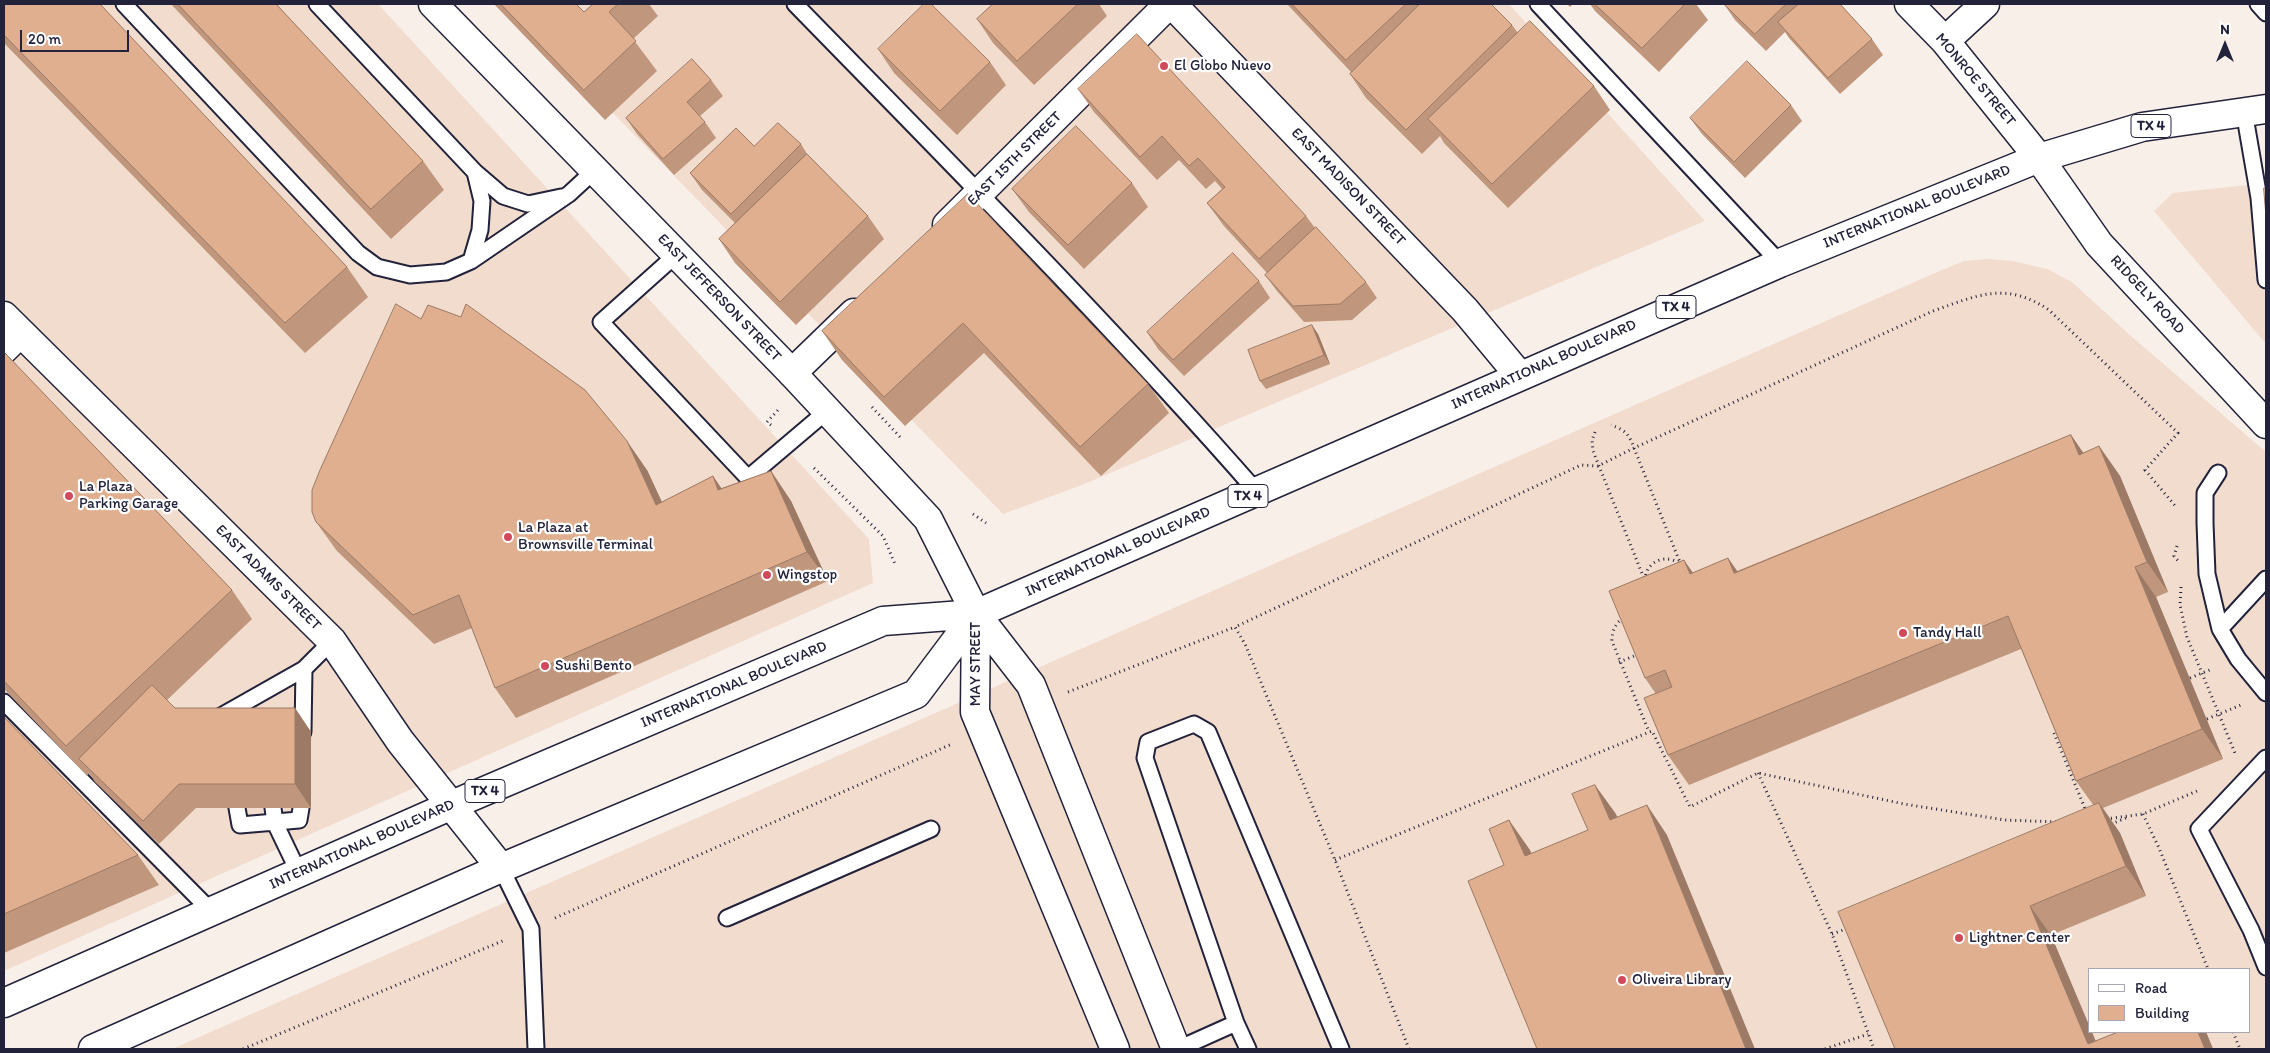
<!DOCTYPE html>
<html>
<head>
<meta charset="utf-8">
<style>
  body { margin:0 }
  #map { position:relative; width:2270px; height:1053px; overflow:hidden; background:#f9efe9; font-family:Itim,sans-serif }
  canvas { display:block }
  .frame { position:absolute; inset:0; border:5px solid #22223b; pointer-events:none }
  .legend { position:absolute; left:2088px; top:968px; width:162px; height:65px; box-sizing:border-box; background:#fff; border:1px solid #a7a7b1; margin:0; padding:6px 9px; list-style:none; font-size:15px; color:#22223b }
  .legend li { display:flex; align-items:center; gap:10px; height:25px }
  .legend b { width:25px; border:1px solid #a7a7b1 }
  .north { position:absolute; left:2200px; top:20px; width:50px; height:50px; -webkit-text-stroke:4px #fff; paint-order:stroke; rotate:0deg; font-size:14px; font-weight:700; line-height:20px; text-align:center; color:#22223b }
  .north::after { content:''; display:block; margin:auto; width:18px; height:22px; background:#22223b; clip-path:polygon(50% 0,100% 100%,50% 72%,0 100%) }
  .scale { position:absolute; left:20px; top:30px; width:109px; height:22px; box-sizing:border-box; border:2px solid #22223b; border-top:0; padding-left:6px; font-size:15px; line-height:18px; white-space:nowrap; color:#22223b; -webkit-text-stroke:4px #fff; paint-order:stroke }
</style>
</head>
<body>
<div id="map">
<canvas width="2270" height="1053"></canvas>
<div class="frame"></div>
<ul class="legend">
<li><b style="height:6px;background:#fff"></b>Road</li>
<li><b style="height:14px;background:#dfaf90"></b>Building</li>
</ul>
<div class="north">N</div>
<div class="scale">20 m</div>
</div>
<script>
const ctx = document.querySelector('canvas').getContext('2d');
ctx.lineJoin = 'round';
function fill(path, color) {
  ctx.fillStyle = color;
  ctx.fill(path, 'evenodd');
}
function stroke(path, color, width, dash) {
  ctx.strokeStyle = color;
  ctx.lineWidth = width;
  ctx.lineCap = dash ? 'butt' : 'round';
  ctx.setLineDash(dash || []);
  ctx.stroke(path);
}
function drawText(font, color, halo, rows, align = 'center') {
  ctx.font = font + ' Itim,sans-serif';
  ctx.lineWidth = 4.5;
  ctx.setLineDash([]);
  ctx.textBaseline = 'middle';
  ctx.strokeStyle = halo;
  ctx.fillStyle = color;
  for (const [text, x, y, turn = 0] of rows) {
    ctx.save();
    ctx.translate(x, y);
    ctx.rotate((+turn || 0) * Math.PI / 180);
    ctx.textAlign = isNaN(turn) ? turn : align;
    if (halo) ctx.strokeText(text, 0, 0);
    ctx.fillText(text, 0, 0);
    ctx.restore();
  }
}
const built = new Path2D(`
  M 4,4 L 378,4 L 869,539 L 873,583 L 4,971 Z
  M 507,4 L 1509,4 L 1705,221 L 1082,485 L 1003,514 Z
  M 2266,183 L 2266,344 L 2154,211 L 2173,193 Z
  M 1987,259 L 2013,261 L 2047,269 L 2072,282 L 2131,336 L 2266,452 L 2266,1049 L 172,1049 L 1944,269 L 1964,261 ZM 2089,969 L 2249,969 L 2249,1032 L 2089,1032 Z`);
const path = new Path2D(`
  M 872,407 L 901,438
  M 771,425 L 767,422 L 779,409
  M 1595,432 L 1592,440 L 1593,451 L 1645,581
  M 814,468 L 883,536 L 895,564
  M 973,514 L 986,523
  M 2177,546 L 2174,556 L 2179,562
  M1645 580a21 21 0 1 1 42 0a21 21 0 1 1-42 0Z
  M 1681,565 L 1634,448 L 1933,311 C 1978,295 2006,281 2049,310 L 2178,433 L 2145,470 L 2177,508
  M 2181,587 L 2180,605 L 2187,637 L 2235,753
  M 1623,618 C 1615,624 1612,631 1612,641 L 1649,732
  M 1619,662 L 1639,654
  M 2190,678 L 2212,669
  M 1068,692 L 1235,627
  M 2207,719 L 2241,705
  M 2054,733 L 2086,811
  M 1758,773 L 1832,934 L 1874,1049
  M 2143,814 L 2159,848 L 2208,969
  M 2106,819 L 2143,814 L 2197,791
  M 2111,824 L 2126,818
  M 1335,860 L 1652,731 L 1690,807 L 1758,773 L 1904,804 L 2005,820 L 2058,822
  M 555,918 L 952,744
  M 1832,934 L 1849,928
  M 2233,1032 L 2240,1049
  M 243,1049 L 505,940
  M 1409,1049 L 1335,860 L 1245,644 L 1235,627 L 1581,465 L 1598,466 L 1634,448 C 1629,434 1625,430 1611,425
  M 1825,1049 L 1868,1034`);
const lane = new Path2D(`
  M 124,4 L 358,253 L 377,267 L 410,275 L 446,272 L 471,261 L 569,194 L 595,170
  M 317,4 L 475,172 L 503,196 L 528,204 L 561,197
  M 795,4 C 951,164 1109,323 1257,492
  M 1538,4 L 1780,263
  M 2258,4 L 2266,13
  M 2244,111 L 2259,198 L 2266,280
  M 677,254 L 601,322 L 748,478 L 827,411
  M 471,261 L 480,230 L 482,201 L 475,172
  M 2218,473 L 2205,493 L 2205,523 L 2207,574 L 2220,629 L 2266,579
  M 2220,629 L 2238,659 L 2266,693
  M 4,702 L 211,911
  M 222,720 L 221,716 L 304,669 L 332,641
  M 303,732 L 304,669
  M 2266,758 L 2199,829 L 2251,930 L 2266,967
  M 237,808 L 240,825 L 299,820 L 301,808
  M 273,808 L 275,823 L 299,873
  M 501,868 L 531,929 L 536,1049
  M 727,918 L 931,829
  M 1178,1049 L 1236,1023
  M 1248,1049 L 1236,1023 L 1145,758 L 1148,742 L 1194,724 L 1208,732 L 1341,1049`);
const street = new Path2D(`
  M 1909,4 L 1945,41 L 2039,158
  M 1945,41 L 1985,4
  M 947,225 L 1169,4
  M 4,349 L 20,333
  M 792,373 L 854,313
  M 976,614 L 1031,685 L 1176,1049
  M 976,614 L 975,712 L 1115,1049`);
const secondary = new Path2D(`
  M 433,4 L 792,373 L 928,519 L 976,614
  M 1172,4 L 1465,310 L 1519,375
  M 2039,158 L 2099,244 L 2266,424
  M 4,316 L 332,641 L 400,741 L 501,868`);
const primary = new Path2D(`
  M 4,1003 L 452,805 L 883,621 L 976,614 L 1780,263 L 2039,158 L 2142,127 L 2266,109
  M 93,1049 L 501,868 L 916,694 L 976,614`);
const wall = new Path2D(`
  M 4,4 L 347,267 L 368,297 L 305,353 L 4,43 Z
  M 171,4 L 276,4 L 423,161 L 444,190 L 391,239 Z
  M 494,4 L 576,4 L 584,12 L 593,4 L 649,4 L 658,16 L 633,39 L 657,71 L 605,120 Z
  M 993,4 L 1099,4 L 1107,16 L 1034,85 L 993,43 L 977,19 Z
  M 1287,4 L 1491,4 L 1512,25 L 1518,33 L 1594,86 L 1610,110 L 1508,208 L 1444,143 L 1440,136 L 1422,154 L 1366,98 L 1350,74 L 1351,72 Z
  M 1567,4 L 1573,4 L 1570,7 Z
  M 1590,4 L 1696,4 L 1708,20 L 1659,72 L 1595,11 Z
  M 1724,4 L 1840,4 L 1872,39 L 1883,55 L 1840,94 L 1789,38 L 1785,32 L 1766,51 L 1735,20 Z
  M 878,49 L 990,62 L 1006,85 L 957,135 L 894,73 Z
  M 711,80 L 723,96 L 700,116 L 705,122 L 716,138 L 674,175 L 637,134 L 626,118 Z
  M 1078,89 L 1306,216 L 1315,228 L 1366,282 L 1377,298 L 1352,320 L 1304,322 L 1277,291 L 1265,275 L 1267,273 L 1224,226 L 1207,203 L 1222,189 L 1215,181 L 1206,189 L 1179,160 L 1157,180 L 1094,112 Z
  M 1791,105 L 1802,121 L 1745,178 L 1702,134 L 1690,118 Z
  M 801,144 L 807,154 L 868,216 L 884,239 L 796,325 L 735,263 L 719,239 L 735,223 L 702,190 L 690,173 L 754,146 Z
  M 1132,183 L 1148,207 L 1084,269 L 1029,212 L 1012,189 Z
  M 968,194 L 1148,384 L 1169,413 L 1101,476 L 984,353 L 905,426 L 842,360 L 822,331 Z
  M 1259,281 L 1270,298 L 1184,376 L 1158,349 L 1147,332 Z
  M 1318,334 L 1330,364 L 1266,389 L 1260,381 Z
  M 4,352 L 232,590 L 252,619 L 167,700 L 175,708 L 295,708 L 311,732 L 311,808 L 196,808 L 159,844 L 95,782 L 89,773 L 87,776 L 4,689 Z
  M 2071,435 L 2083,453 L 2099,446 L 2120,476 L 2168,592 L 2156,597 L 2223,759 L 2103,808 L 2120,833 L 2146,896 L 2051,935 L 2095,1041 L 2118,1032 L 2206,1032 L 2213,1049 L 1895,1049 L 2094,806 L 2076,781 L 2021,649 L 1689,785 L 1668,755 L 1656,694 L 1645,678 L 1728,558 L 1737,571 Z
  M 647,470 L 662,502 L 722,488 L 771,471 L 791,501 L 828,581 L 516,718 L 495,688 L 472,628 L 434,644 L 337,551 L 316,522 Z
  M 4,717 L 138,855 L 159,885 L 4,953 Z`);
const shadedWall = new Path2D(`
  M 1312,325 L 1318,334 L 1330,364 L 1324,355 Z
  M 2071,435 L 2091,464 L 2079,455 Z
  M 627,441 L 647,470 L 677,535 L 656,505 Z
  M 2099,446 L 2120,476 L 2168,592 L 2147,562 Z
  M 771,471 L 791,501 L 828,581 L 807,552 Z
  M 713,476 L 733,505 L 718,490 Z
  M 1728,558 L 1749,588 L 1734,573 Z
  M 1684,560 L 1705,590 L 1690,574 Z
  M 2135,567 L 2156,597 L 2223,759 L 2202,729 Z
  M 295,708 L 311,732 L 311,808 L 295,784 Z
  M 1595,785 L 1616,814 L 1631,850 L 1610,820 Z
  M 2099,803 L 2120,833 L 2146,896 L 2126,866 Z
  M 1647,805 L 1667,835 L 1755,1049 L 1746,1049 Z
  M 1509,820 L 1530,850 L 1546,886 L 1525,856 Z
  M 2030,906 L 2051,935 L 2089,1025 L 2089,1032 L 2092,1032 L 2099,1049 L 2088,1044 Z
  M 2198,1032 L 2206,1032 L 2213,1049 L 2205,1049 Z`);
const building = new Path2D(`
  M 4,4 L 100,4 L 347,267 L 285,323 L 4,35 Z
  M 178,4 L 276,4 L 423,161 L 371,209 Z
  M 501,4 L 576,4 L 584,12 L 593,4 L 618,4 L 609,12 L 636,41 L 584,90 Z
  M 924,4 L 931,4 L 990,62 L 940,111 L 878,49 Z
  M 993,4 L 1078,4 L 1017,61 L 977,19 Z
  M 1292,4 L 1406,4 L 1346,60 Z
  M 1420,4 L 1491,4 L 1512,25 L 1406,130 L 1350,74 Z
  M 1595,4 L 1685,4 L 1642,48 Z
  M 1724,4 L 1786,4 L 1755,34 Z
  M 1799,4 L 1840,4 L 1872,39 L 1828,78 L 1778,22 Z
  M 1530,21 L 1594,86 L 1492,184 L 1428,119 Z
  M 1137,34 L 1306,216 L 1259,259 L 1207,203 L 1225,187 L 1198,158 L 1189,166 L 1162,136 L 1140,157 L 1078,89 Z
  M 692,59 L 711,80 L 687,102 L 705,122 L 663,159 L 626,118 Z
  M 1747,61 L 1791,105 L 1734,162 L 1690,118 Z
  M 778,123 L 801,144 L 731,214 L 690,173 L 736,128 L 754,146 Z
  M 1076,126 L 1132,183 L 1068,245 L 1012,189 Z
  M 807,154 L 868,216 L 780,302 L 719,239 Z
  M 2264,188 L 2266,188 L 2266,216 Z
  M 968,194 L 1148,384 L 1080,447 L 963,323 L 884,397 L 822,331 Z
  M 1316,227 L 1366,282 L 1340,304 L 1293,306 L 1265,275 Z
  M 1233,253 L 1259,281 L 1173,360 L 1147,332 Z
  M 396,304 L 421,319 L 428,305 L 461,317 L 466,304 L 585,390 L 627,441 L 656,505 L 713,476 L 718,490 L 771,471 L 807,552 L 495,688 L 459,595 L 413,615 L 316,522 L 312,512 L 312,490 L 320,470 Z
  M 1312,325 L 1324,355 L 1260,381 L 1248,350 Z
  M 4,352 L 232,590 L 66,746 L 4,681 Z
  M 2071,435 L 2079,455 L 2099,446 L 2147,562 L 2135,567 L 2202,729 L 2076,781 L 2008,616 L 1668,755 L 1644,698 L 1672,687 L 1665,670 L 1645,678 L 1609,591 L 1684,560 L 1690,574 L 1728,558 L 1734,573 Z
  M 152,685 L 175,708 L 295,708 L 295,784 L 179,784 L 143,821 L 79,759 Z
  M 4,717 L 138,855 L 4,914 Z
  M 1595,785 L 1610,820 L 1647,805 L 1746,1049 L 1537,1049 L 1468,881 L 1504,865 L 1489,829 L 1509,820 L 1525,856 L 1588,830 L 1572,794 Z
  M 2099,803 L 2126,866 L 2030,906 L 2088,1044 L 2118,1032 L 2198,1032 L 2205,1049 L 1895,1049 L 1838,912 Z`);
const markers = [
  [1164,66,5,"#d1495b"],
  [69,496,5,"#d1495b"],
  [508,537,5,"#d1495b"],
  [767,575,5,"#d1495b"],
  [1903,633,5,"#d1495b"],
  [545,666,5,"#d1495b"],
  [1959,938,5,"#d1495b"],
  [1622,980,5,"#d1495b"]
];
const shields = [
  [2151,126,40],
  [1676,307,40],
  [1248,496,40],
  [485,791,40]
];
const shieldNames = [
  ["TX 4",2151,126],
  ["TX 4",1676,307],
  ["TX 4",1248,496],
  ["TX 4",485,791]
];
const poiNames = [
  ["El Globo Nuevo",1174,66],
  ["La Plaza",79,487],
  ["Parking Garage",79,504],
  ["La Plaza at",518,528],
  ["Brownsville Terminal",518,545],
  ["Wingstop",777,575],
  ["Tandy Hall",1913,633],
  ["Sushi Bento",555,666],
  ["Lightner Center",1969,938],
  ["Oliveira Library",1632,980]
];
const streetNames = [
  ["MONROE STREET",1975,80,50],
  ["EAST 15TH STREET",1015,159,-45],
  ["EAST MADISON STREET",1348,187,46],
  ["INTERNATIONAL BOULEVARD",1917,207,-22],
  ["RIDGELY ROAD",2147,295,47],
  ["EAST JEFFERSON STREET",719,298,46],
  ["INTERNATIONAL BOULEVARD",1544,365,-24],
  ["INTERNATIONAL BOULEVARD",1118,552,-24],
  ["EAST ADAMS STREET",268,578,45],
  ["MAY STREET",976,664,-90],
  ["INTERNATIONAL BOULEVARD",734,685,-23],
  ["INTERNATIONAL BOULEVARD",362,845,-24]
];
fill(built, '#f1dcce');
stroke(lane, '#22223b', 19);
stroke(street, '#22223b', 31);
stroke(secondary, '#22223b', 31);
stroke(primary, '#22223b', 31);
stroke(path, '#22223b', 3, [1, 4]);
stroke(lane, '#fff', 15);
stroke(street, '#fff', 28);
stroke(secondary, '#fff', 28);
stroke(primary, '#fff', 28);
fill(wall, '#c0967c');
fill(shadedWall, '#9c7a65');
fill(building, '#dfaf90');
stroke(building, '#9c7a65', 1);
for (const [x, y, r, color] of markers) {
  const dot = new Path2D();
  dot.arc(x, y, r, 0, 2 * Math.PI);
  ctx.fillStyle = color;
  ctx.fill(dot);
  stroke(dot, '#fff', 2);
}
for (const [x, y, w] of shields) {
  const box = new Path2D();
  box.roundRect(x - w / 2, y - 11.5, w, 23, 4);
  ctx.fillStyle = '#fff';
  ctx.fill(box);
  stroke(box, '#22223b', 1);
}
drawText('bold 14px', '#22223b', null, shieldNames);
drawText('15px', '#22223b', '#fff', poiNames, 'left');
drawText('15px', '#22223b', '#fff', streetNames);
</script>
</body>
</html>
